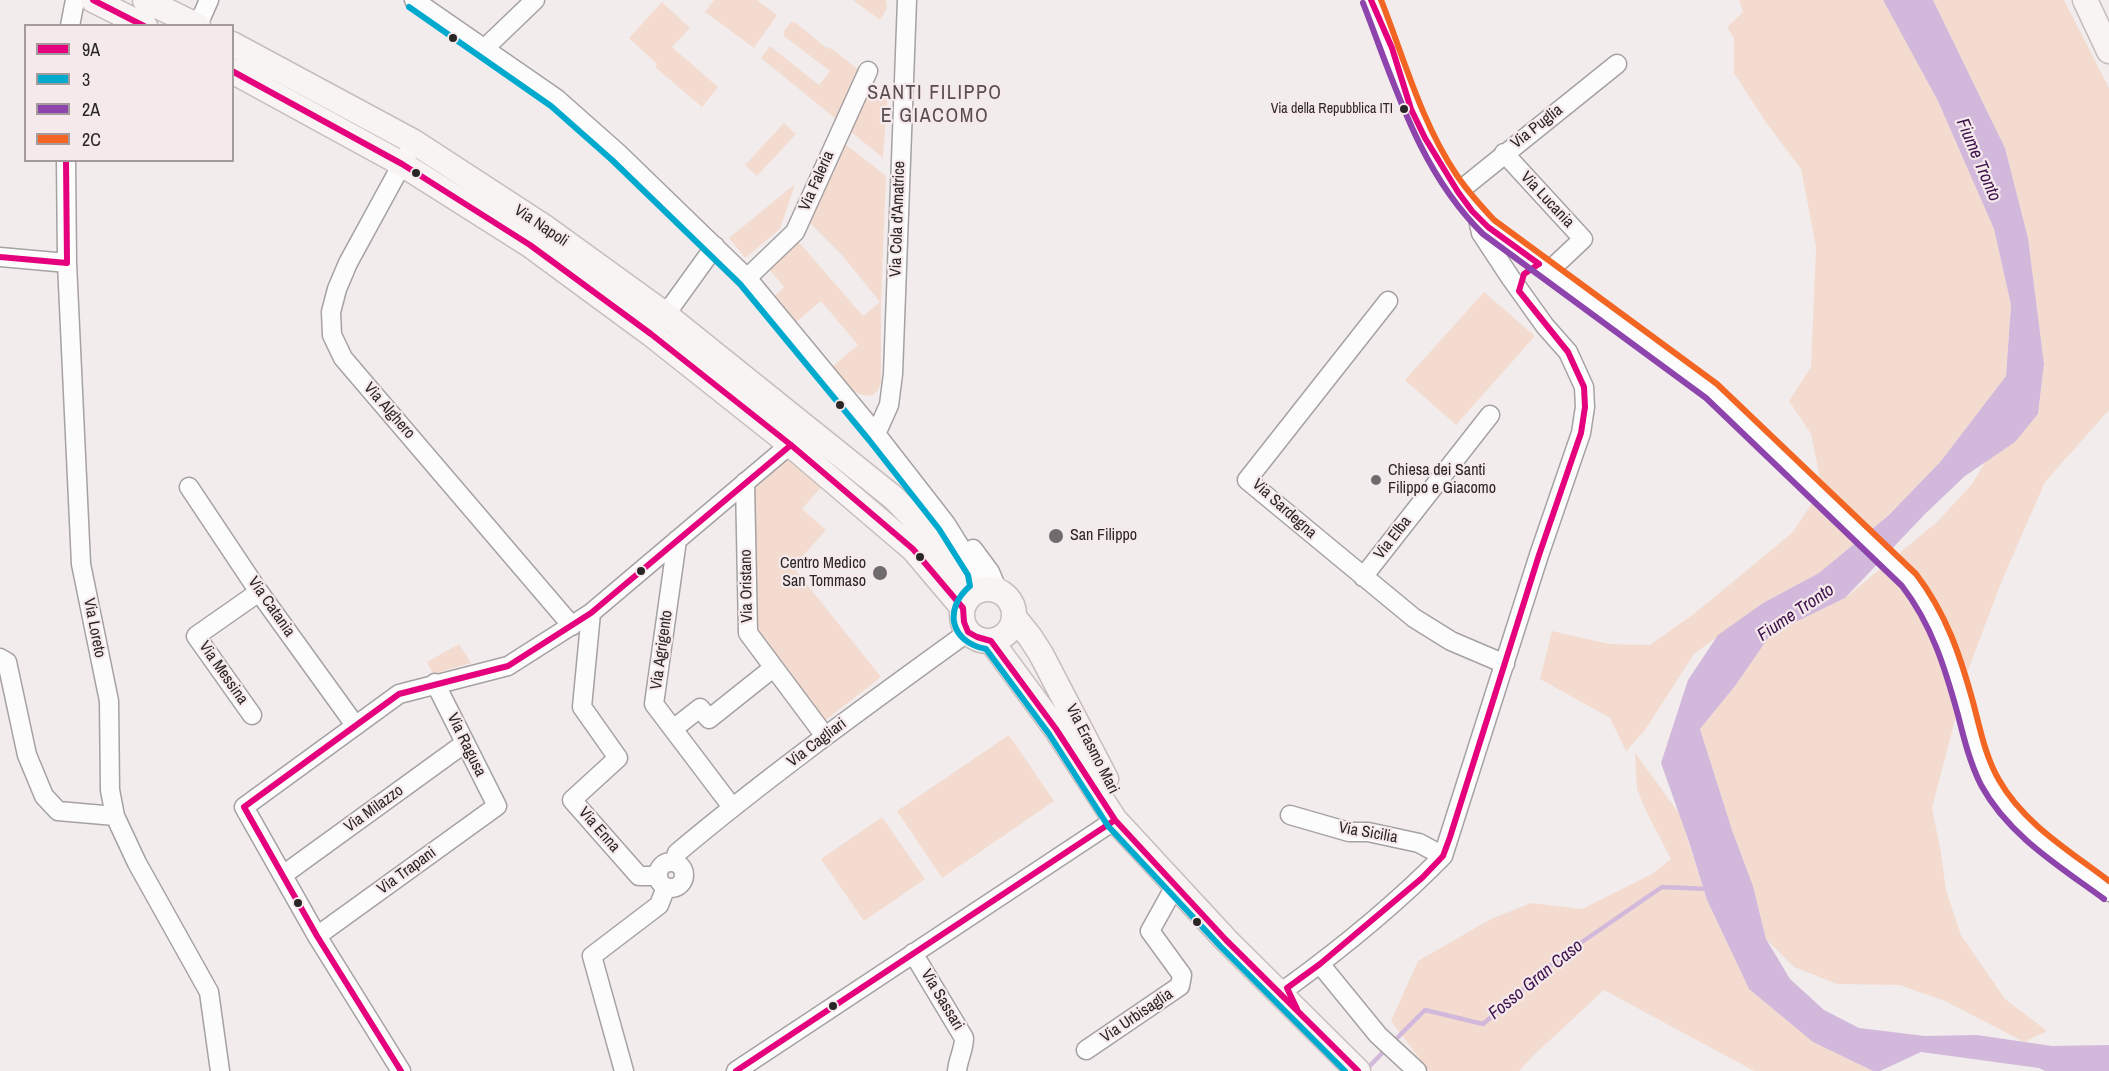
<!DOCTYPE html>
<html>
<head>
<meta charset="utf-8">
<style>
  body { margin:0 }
  #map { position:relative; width:2109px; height:1071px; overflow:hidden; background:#f2eced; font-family:"Archivo Narrow",sans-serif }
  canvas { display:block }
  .legend { position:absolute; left:24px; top:24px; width:210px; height:138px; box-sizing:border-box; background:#f5e9eb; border:2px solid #a49b9c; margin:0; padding:8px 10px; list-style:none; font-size:18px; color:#2a2626 }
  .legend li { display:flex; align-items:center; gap:12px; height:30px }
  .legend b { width:30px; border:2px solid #a49b9c }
</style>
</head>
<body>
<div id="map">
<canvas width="2109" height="1071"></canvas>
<ul class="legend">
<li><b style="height:8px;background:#e5007d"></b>9A</li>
<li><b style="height:8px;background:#00a9ce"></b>3</li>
<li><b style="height:8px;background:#8e44ad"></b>2A</li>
<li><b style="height:8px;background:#f26522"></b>2C</li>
</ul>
</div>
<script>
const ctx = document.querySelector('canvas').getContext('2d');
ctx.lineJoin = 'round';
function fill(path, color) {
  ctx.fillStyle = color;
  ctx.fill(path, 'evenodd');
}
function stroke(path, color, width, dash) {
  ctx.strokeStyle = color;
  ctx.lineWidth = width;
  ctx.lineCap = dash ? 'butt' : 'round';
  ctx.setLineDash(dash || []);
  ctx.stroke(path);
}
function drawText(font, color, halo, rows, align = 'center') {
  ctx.font = font + ' "Archivo Narrow",sans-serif';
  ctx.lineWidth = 4.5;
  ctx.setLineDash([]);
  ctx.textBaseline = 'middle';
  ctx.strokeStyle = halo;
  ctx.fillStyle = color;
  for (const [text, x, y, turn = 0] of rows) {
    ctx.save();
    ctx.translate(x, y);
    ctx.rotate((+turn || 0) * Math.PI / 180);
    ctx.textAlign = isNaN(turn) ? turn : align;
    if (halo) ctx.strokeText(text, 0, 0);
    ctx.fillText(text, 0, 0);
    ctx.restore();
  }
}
const green = new Path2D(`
  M 714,0 L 757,0 L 777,15 L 754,48 L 705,12 Z
  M 853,0 L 886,0 L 887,8 L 880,20 Z
  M 1739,0 L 1883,0 L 1938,101 L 1994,229 L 2011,305 L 2006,376 L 1941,461 L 1889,515 L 1819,573 L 1763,603 L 1694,654 L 1645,730 L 1626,751 L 1610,718 L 1540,679 L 1552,631 L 1609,644 L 1650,645 L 1695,613 L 1792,533 L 1822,488 L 1811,434 L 1789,401 L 1811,367 L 1816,247 L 1801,169 L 1765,121 L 1734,73 L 1734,38 L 1727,27 L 1743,12 Z
  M 1933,0 L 2064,0 L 2109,88 L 2109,410 L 2045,482 L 2003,578 L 1968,670 L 1932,808 L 1941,853 L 1946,890 L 1961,935 L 2005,999 L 2047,1031 L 2024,1042 L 1945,1001 L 1899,985 L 1837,984 L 1794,967 L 1766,939 L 1753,886 L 1732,830 L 1700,729 L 1735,686 L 1771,634 L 1845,598 L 1937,522 L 1972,484 L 1985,462 L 2015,442 L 2038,414 L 2044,364 L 2028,238 L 2005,148 Z
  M 662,2 L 690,28 L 672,47 L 718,87 L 702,107 L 655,67 L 657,64 L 629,38 Z
  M 791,22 L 796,23 L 825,47 L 832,49 L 860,71 L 837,120 L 761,58 L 770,46 L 819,85 L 830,71 L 784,36 L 784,31 Z
  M 888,89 L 883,158 L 850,131 L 867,91 L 872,95 L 881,96 Z
  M 784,123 L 796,134 L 757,176 L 745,165 Z
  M 844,143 L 886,176 L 881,302 L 881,382 L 878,390 L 872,396 C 851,396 845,381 833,366 L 858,345 L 821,301 L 796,322 L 775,296 L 784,287 L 768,268 L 797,240 L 863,316 L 880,302 L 842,255 L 808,221 Z
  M 795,184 L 780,229 L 745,258 L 729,238 Z
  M 1484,292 L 1535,336 L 1456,425 L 1405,380 Z
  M 784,456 L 822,486 L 802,509 L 826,530 L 793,567 L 881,677 L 822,723 L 755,638 L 752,484 Z
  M 459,644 L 471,663 L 433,674 L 427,662 Z
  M 1009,735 L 1054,801 L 942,878 L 897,811 Z
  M 1635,753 L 1679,813 L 1707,900 L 1749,989 L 1813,1042 L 1873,1071 L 1754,1071 L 1604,990 L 1535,1054 L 1519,1071 L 1429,1071 L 1391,1021 L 1418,961 L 1491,919 L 1531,903 L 1582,909 L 1652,874 L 1671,859 L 1646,811 L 1637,789 Z
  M 882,817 L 925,879 L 864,921 L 821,859 Z`);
const water = new Path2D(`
  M 1883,0 L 1933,0 L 2005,148 L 2028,238 L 2044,364 L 2038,414 L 2015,442 L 1965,476 L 1926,513 L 1845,598 L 1771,634 L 1735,686 L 1700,729 L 1732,830 L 1753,886 L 1766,939 L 1790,979 L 1824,1010 L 1859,1028 L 1925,1036 L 1977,1035 L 2052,1046 L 2109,1045 L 2109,1071 L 2045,1071 L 2039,1068 L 1921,1052 L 1880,1071 L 1873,1071 L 1813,1042 L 1749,989 L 1707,900 L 1689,842 L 1661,763 L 1688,680 L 1718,635 L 1763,603 L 1819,573 L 1889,515 L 1941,461 L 2006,376 L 2011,305 L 1994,229 L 1938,101 Z`);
const stream = new Path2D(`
  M 1392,1043 L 1425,1010 L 1483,1024 L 1563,955 L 1662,887 L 1709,889
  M 1365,1071 L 1386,1049`);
const minor = new Path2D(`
  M 414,0 L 557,99 L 618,153 L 747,278 L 876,434 L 946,524 L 976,572 L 980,590
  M 1371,0 C 1404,79 1424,167 1488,227 L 1712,391 L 1909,580 C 1944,621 1955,670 1969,721 C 1975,744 1981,769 1994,789 C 2019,831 2070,862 2109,892
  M 198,25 L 209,0
  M 70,26 L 75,0
  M 485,48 L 535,0
  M 414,142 L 348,263 L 337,289 L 331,312 L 332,335 L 343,358 L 572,626
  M 1504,153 L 1583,239 L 1549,271
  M 66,160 L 67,263 L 81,564 L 109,701 L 110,790 L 115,816 L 137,863 L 209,992 L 220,1071
  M 1458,192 L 1617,64
  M 0,257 L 67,263
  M 747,278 L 795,232 L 868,71
  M 1388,301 L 1247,480 L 1414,618 L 1451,641 L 1505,664
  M 658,325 L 715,246
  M 876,434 L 889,405 L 893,374 L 907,0
  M 745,482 L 748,633 L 825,736
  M 189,487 L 259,592 L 355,725
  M 677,540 L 654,704 L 732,807
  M 973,549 L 990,572 L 998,591
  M 1363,577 L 1490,415
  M 591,613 L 582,707 L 618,758 L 572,800 L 639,876 L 658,876
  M 0,658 L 7,662 L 27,755 L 44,796 L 58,811 L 115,816
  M 252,715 L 196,636 L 259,592
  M 673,729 L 700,708 L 709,719 L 773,668
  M 1290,815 L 1349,832 L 1368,832 L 1419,843 L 1443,856
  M 674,862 L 677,853 C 771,774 869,704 968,632
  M658 875a13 13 0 1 1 26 0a13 13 0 1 1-26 0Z
  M 283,875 L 465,743
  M 317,936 L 497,806 L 435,683
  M 913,953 L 964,1038 C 964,1050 958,1059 957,1071
  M 1320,964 L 1378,1035 L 1417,1071
  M 1287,988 C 1342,948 1396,904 1443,856 L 1539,555 L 1581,433 L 1585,407 L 1584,387 L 1568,352 L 1545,326 L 1510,277 L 1481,233 L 1478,219
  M 1086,1050 L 1180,986 L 1182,975 L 1150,931 L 1175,886
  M 401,1071 L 317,936 L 244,807 L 399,694 L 508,666 L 591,613 L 799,437
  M 624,1071 L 592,956 L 659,905 L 666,887
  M 736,1071 L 1115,820`);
const major = new Path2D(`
  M 93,0 L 145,26
  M 145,0 L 198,26
  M 2085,0 L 2109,51
  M 232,44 L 414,142 L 543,226 L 666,315 L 894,498 L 927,532 L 955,573 L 972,594
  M 232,71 L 402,164 L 530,245 L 651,334 L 791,445 L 913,549 L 963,608
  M962 615a26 26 0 1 1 52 0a26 26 0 1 1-52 0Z
  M 1014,617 L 1030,637 L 1041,654 L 1106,779
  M 991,641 L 1056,729 L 1115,820 L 1226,940 L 1358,1071`);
const bus1 = new Path2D(`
  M 93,0 L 144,26
  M 1371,0 L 1392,48 L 1411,109 L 1425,138 L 1458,192 L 1472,211 L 1488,227 L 1539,264
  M 232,71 L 402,164 L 530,245 L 651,334 L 791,445 L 913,549 L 963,608 L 964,622 L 968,632 L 977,637 L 991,641 L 1056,729 L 1115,820 L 1226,940 L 1358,1071
  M 0,257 L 67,263 L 66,160
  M 1297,1009 L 1287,988 L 1320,964 L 1422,878 L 1443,856 L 1450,837 L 1539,555 L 1581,433 L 1585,407 L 1584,387 L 1568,352 L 1519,291 L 1524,274 L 1539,264
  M 401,1071 L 317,936 L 244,807 L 399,694 L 508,666 L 591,613 L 791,445
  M 736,1071 L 1115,820`);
const bus2 = new Path2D(`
  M 409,7 L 551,106 L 612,160 L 740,284 L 869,440 L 939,529 L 968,575 L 970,586 C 943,609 950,642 986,649 L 1049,734 L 1108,826 L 1220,946 L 1345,1071`);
const bus3 = new Path2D(`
  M 1363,3 C 1395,85 1419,171 1483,234 L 1706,398 L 1902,586 C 1932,625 1945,668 1958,715 C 1964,739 1970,763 1981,785 C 2008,835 2059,866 2104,899`);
const bus4 = new Path2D(`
  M 1381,0 C 1404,58 1421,122 1456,174 C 1467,191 1480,205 1494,220 L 1717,384 L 1916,574 C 1946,613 1960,655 1973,702 C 1980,728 1985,756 1999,780 C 2024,824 2070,851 2109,881`);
const markers = [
  [453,38,5,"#2a2626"],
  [1404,109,5,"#2a2626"],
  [416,173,5,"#2a2626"],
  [840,405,5,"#2a2626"],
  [1376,480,6,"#706b6c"],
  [1056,536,8,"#706b6c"],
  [920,557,5,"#2a2626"],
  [641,571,5,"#2a2626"],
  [880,573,8,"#706b6c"],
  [298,903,5,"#2a2626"],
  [1197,922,5,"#2a2626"],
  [833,1006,5,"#2a2626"]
];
const busNames = [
  ["Via della Repubblica ITI",1393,109]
];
const streetNames = [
  ["Via Puglia",1537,127,-38],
  ["Via Faleria",817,181,-66],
  ["Via Lucania",1547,200,47],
  ["Via Cola d'Amatrice",898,219,-88],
  ["Via Napoli",541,226,34],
  ["Via Alghero",389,411,49],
  ["Via Sardegna",1284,509,42],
  ["Via Elba",1393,538,-52],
  ["Via Oristano",747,586,-91],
  ["Via Catania",271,607,55],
  ["Via Loreto",94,628,79],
  ["Via Agrigento",662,650,-82],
  ["Via Messina",223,673,55],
  ["Via Cagliari",817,743,-37],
  ["Via Ragusa",466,745,64],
  ["Via Erasmo Mari",1092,749,63],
  ["Via Milazzo",374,809,-36],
  ["Via Enna",599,830,49],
  ["Via Sicilia",1368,833,10],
  ["Via Trapani",407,871,-36],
  ["Via Sassari",942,1000,59],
  ["Via Urbisaglia",1137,1016,-34]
];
const poiNames = [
  ["Chiesa dei Santi",1388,471],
  ["Filippo e Giacomo",1388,489],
  ["San Filippo",1070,536],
  ["Centro Medico",866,564,"right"],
  ["San Tommaso",866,582,"right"]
];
const waterNames = [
  ["Fiume Tronto",1978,160,67],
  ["Fiume Tronto",1796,613,-34],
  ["Fosso Gran Caso",1536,980,-39]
];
const quarterNames = [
  ["SANTI FILIPPO",935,94],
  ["E GIACOMO",935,117]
];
fill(green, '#f3dccf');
fill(water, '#d2b8da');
stroke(stream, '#d2b8da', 4.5);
stroke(minor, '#a6a1a2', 21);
stroke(major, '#c7bdbc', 27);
stroke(minor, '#fdfcfc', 18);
stroke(major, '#f8f4f3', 24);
stroke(bus1, '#e5007d', 6);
stroke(bus2, '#00a9ce', 6);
stroke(bus3, '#8e44ad', 6);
stroke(bus4, '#f26522', 6);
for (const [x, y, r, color] of markers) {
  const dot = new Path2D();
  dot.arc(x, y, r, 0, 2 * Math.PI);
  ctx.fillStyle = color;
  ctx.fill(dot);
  stroke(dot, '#f5e9eb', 2);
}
drawText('14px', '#2a2626', '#f5e9eb', busNames, 'right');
drawText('16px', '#2a2626', '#f5e9eb', streetNames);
drawText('16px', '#2a2626', '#f5e9eb', poiNames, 'left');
drawText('italic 18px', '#3e124c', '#f5e9eb', waterNames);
ctx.letterSpacing = '1.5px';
drawText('20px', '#584e50', '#f5e9eb', quarterNames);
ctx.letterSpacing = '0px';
</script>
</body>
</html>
